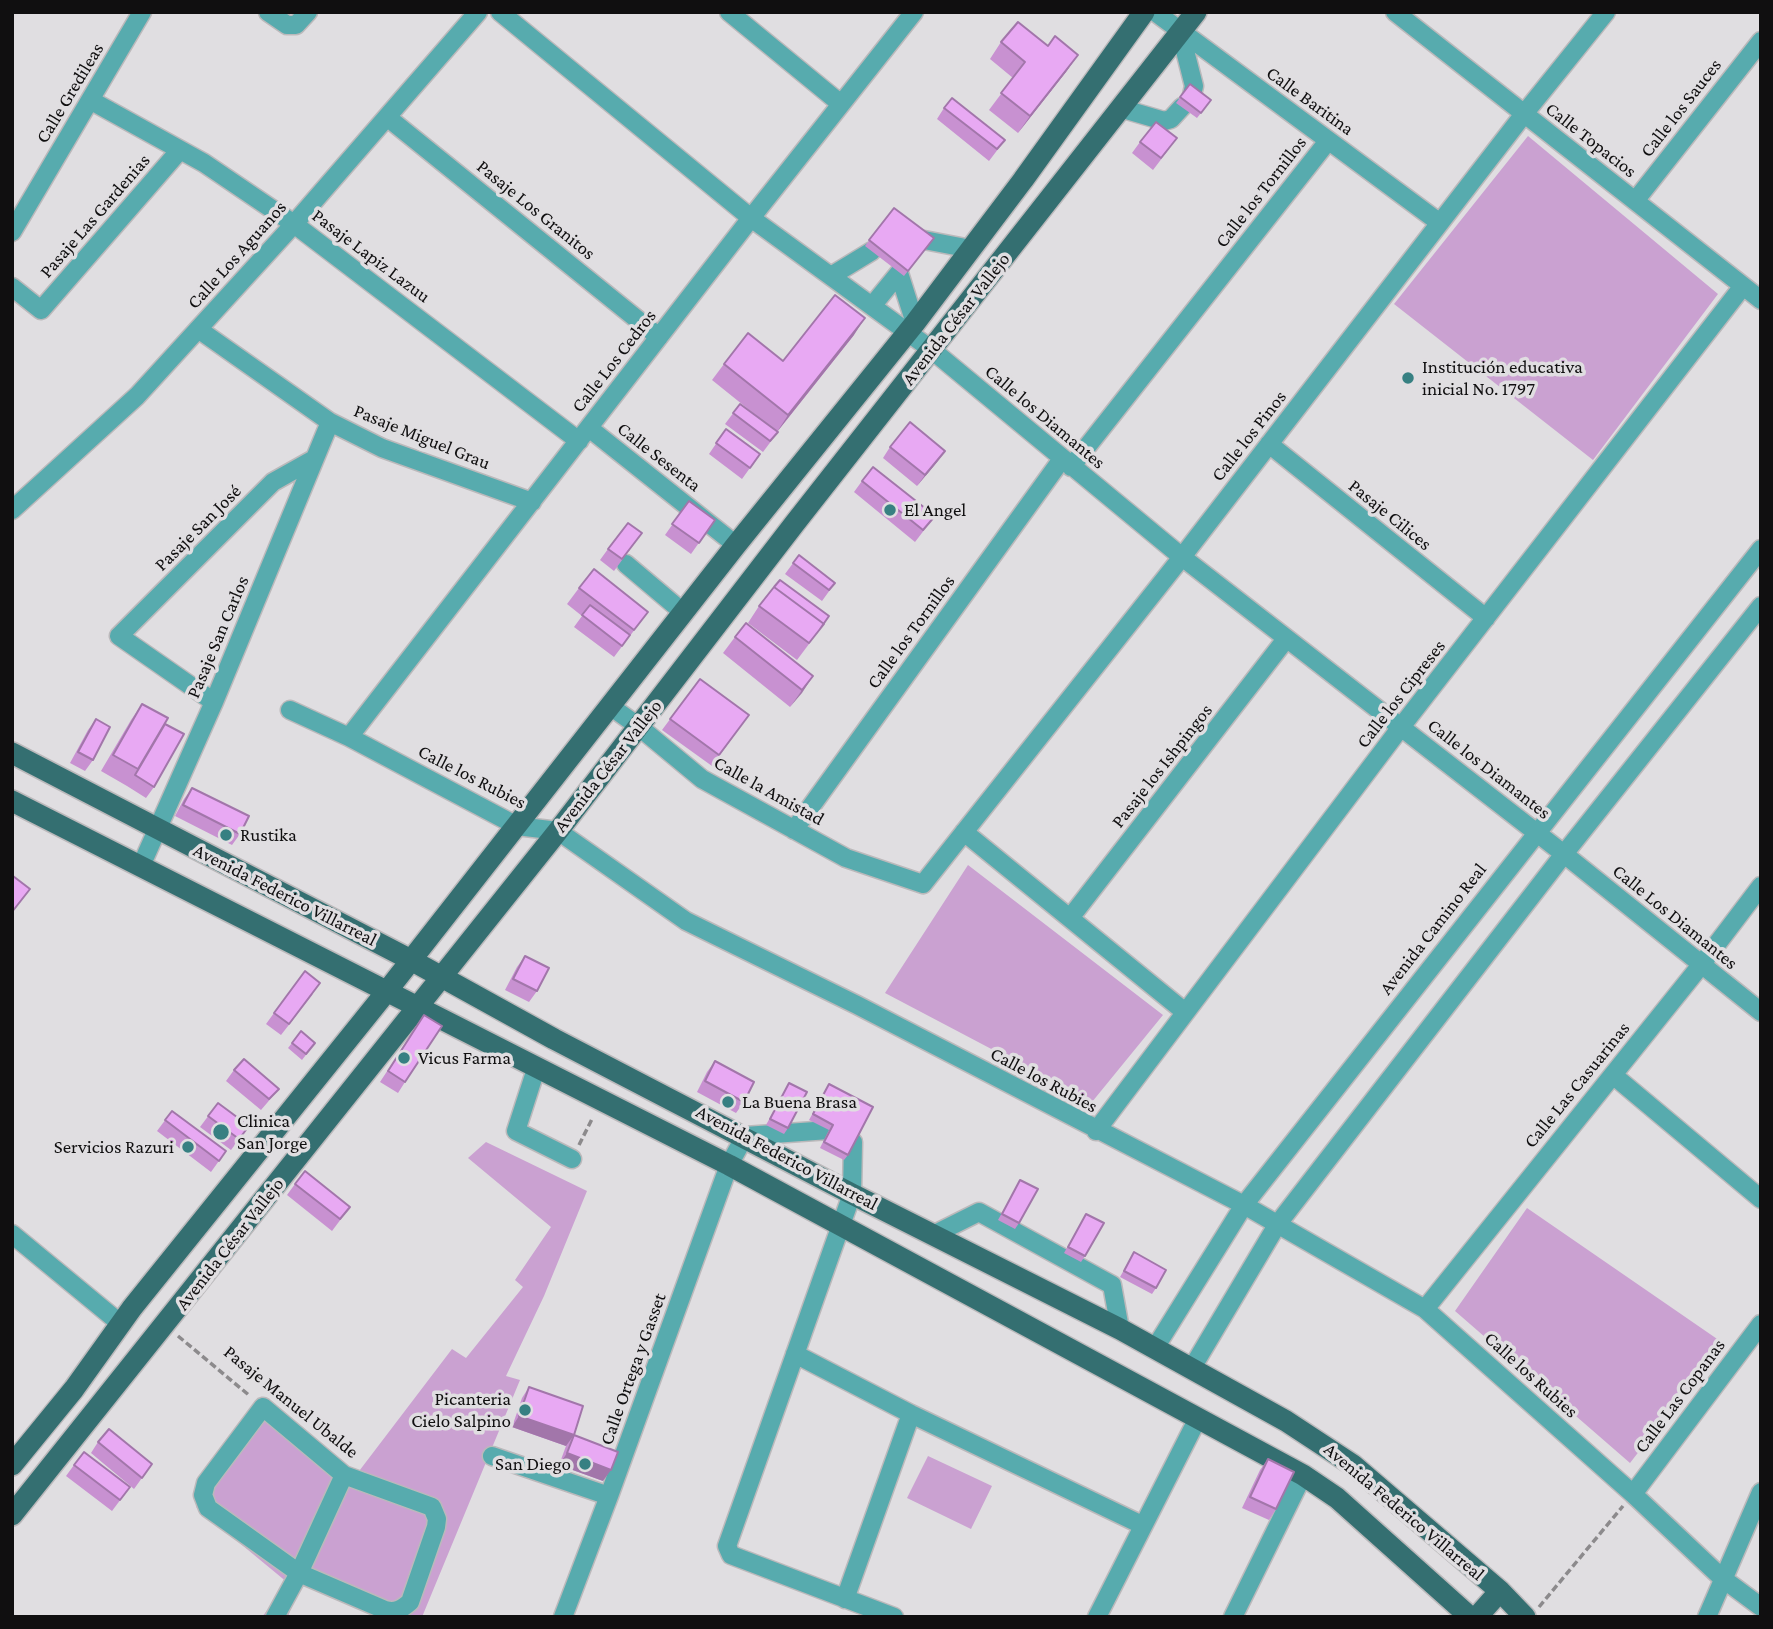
<!DOCTYPE html>
<html>
<head>
<meta charset="utf-8">
<style>
  body { margin:0 }
  #map { position:relative; width:1773px; height:1629px; overflow:hidden; background:#e0dee1; font-family:"Crimson Pro",serif }
  canvas { display:block }
  .frame { position:absolute; inset:0; border:14px solid #100f10; pointer-events:none }
</style>
</head>
<body>
<div id="map">
<canvas width="1773" height="1629"></canvas>
<div class="frame"></div>
</div>
<script>
const ctx = document.querySelector('canvas').getContext('2d');
ctx.lineJoin = 'round';
function fill(path, color) {
  ctx.fillStyle = color;
  ctx.fill(path, 'evenodd');
}
function stroke(path, color, width, dash) {
  ctx.strokeStyle = color;
  ctx.lineWidth = width;
  ctx.lineCap = dash ? 'butt' : 'round';
  ctx.setLineDash(dash || []);
  ctx.stroke(path);
}
function drawText(font, color, halo, rows, align = 'center') {
  ctx.font = font + ' "Crimson Pro",serif';
  ctx.lineWidth = 7;
  ctx.setLineDash([]);
  ctx.textBaseline = 'middle';
  ctx.strokeStyle = halo;
  ctx.fillStyle = color;
  for (const [text, x, y, turn = 0] of rows) {
    ctx.save();
    ctx.translate(x, y);
    ctx.rotate((+turn || 0) * Math.PI / 180);
    ctx.textAlign = isNaN(turn) ? turn : align;
    if (halo) ctx.strokeText(text, 0, 0);
    ctx.fillText(text, 0, 0);
    ctx.restore();
  }
}
const green = new Path2D(`
  M 1528,136 L 1718,294 L 1593,460 L 1394,304 Z
  M 968,865 L 1163,1015 L 1092,1102 L 885,993 Z
  M 486,1142 L 587,1191 L 544,1296 L 506,1376 L 520,1380 L 422,1617 L 392,1617 L 299,1582 L 288,1617 L 262,1617 L 288,1583 L 196,1507 L 267,1418 L 350,1483 L 452,1349 L 466,1358 L 523,1287 L 515,1280 L 551,1227 L 468,1158 Z
  M 1527,1208 L 1723,1343 L 1630,1463 L 1455,1311 Z
  M 928,1456 L 992,1486 L 971,1529 L 907,1498 Z`);
const path = new Path2D(`
  M 579,1145 L 593,1117
  M 178,1336 L 250,1396
  M 1539,1607 L 1623,1506`);
const minor = new Path2D(`
  M 268,12 L 287,25 L 296,25 L 308,12
  M 500,12 L 751,218 L 932,350 L 1182,557 L 1564,854 L 1761,1012
  M 729,12 L 841,104
  M 1155,12 L 1440,223
  M 1395,12 L 1761,300
  M 1180,31 L 1194,86 L 1192,95
  M 90,100 L 204,163 L 294,224 L 579,441
  M 1120,108 L 1164,121 L 1171,119 L 1182,107
  M 387,117 L 659,337
  M 1635,201 L 1761,41
  M 12,232 L 142,12
  M 924,240 L 971,249
  M 899,273 L 915,323
  M 831,276 L 872,251
  M 12,287 L 41,310 L 180,150
  M 872,306 L 899,273
  M 198,329 L 330,422 L 382,448 L 532,502
  M 589,428 L 736,545
  M 1269,444 L 1486,618
  M 1071,467 L 1328,141
  M 12,510 L 137,396 L 294,224 L 478,12
  M 626,564 L 684,613
  M 214,702 L 119,636 L 273,482 L 314,459
  M 610,706 L 638,726 L 702,779 L 846,858 L 923,884 L 1182,557 L 1524,114 L 1606,12
  M 290,710 L 349,737 L 517,826 L 558,831 L 686,921 L 857,1005 L 1244,1205 L 1425,1309 L 1633,1494 L 1722,1578 L 1761,1607
  M 349,737 L 751,218 L 914,12
  M 794,830 L 1062,459
  M 964,832 L 1185,1012
  M 141,866 L 214,702 L 330,422
  M 1070,918 L 1286,639
  M 536,1069 L 516,1131 L 572,1159
  M 1613,1075 L 1761,1199
  M 1096,1131 L 1401,727 L 1743,286
  M 853,1142 L 852,1194 L 727,1546 L 731,1555 L 894,1617
  M 12,1234 L 121,1324
  M 935,1234 L 979,1212 L 1112,1285 L 1120,1329
  M 1425,1309 L 1701,965 L 1761,886
  M 1155,1348 L 1244,1205 L 1761,549
  M 795,1354 L 911,1414 L 1142,1525
  M 1192,1368 L 1277,1225 L 1564,854 L 1761,606
  M 263,1407 L 344,1475 L 432,1507 L 437,1519 L 436,1527 L 410,1602 C 402,1609 396,1613 385,1610 L 299,1573 L 208,1508 L 203,1495 L 206,1483 Z
  M 492,1456 L 609,1496
  M 1633,1494 L 1761,1324
  M 845,1599 L 911,1414
  M 275,1617 L 299,1573 L 344,1475
  M 563,1617 L 609,1496 L 729,1165 L 745,1136 L 829,1130
  M 1097,1617 L 1198,1418
  M 1233,1617 L 1303,1475
  M 1707,1617 L 1761,1492`);
const major = new Path2D(`
  M 12,753 L 411,960 L 554,1039 L 852,1194 L 1120,1329 L 1286,1421 L 1353,1465 L 1500,1591 L 1525,1617
  M 12,801 L 729,1165 L 1303,1475 L 1337,1498 L 1470,1617
  M 12,1465 L 74,1389 L 132,1308 L 387,991 L 736,545 L 915,323 L 1023,180 L 1144,12
  M 12,1515 L 558,831 L 795,523 L 1196,12
  M 1477,1617 L 1500,1591`);
const wall = new Path2D(`
  M 1001,42 L 1048,46 L 1078,55 L 1066,72 L 1018,133 L 989,110 L 1013,78 L 990,59 Z
  M 1190,84 L 1211,100 L 1197,118 L 1176,103 Z
  M 944,108 L 1005,140 L 989,161 L 937,119 Z
  M 1140,142 L 1169,149 L 1153,170 L 1132,153 Z
  M 894,208 L 934,238 L 904,276 L 865,246 Z
  M 854,335 L 777,432 L 778,432 L 763,452 L 725,424 L 740,404 L 763,421 L 712,380 L 724,364 L 783,361 Z
  M 726,429 L 760,454 L 742,479 L 709,454 Z
  M 890,447 L 937,462 L 917,486 L 883,458 Z
  M 862,481 L 935,516 L 915,542 L 854,492 Z
  M 689,501 L 715,520 L 691,554 L 665,535 Z
  M 642,533 L 614,571 L 600,560 L 608,549 Z
  M 799,555 L 835,583 L 822,601 L 785,574 Z
  M 579,588 L 648,612 L 614,657 L 574,627 L 582,616 L 567,604 Z
  M 759,606 L 812,640 L 797,660 L 748,623 Z
  M 735,637 L 813,676 L 790,707 L 723,653 Z
  M 700,679 L 749,715 L 712,766 L 662,730 Z
  M 142,704 L 165,724 L 154,787 L 146,798 L 127,786 L 101,771 L 131,720 Z
  M 96,719 L 93,760 L 85,771 L 70,763 L 88,730 Z
  M 192,788 L 240,834 L 232,845 L 175,816 L 184,799 Z
  M 525,956 L 537,991 L 529,1002 L 505,990 L 517,967 Z
  M 313,994 L 281,1035 L 266,1024 L 274,1013 Z
  M 424,1015 L 405,1082 L 398,1093 L 380,1082 Z
  M 292,1043 L 315,1043 L 302,1060 L 288,1048 Z
  M 715,1061 L 744,1102 L 736,1113 L 697,1092 L 707,1072 Z
  M 234,1070 L 279,1089 L 261,1110 L 226,1081 Z
  M 789,1083 L 788,1128 L 784,1134 L 766,1125 Z
  M 829,1084 L 848,1155 L 844,1160 L 820,1148 L 829,1130 L 809,1120 Z
  M 218,1103 L 249,1126 L 231,1150 L 200,1127 Z
  M 172,1111 L 226,1151 L 211,1172 L 157,1131 Z
  M 1020,1180 L 1019,1223 L 1015,1229 L 998,1220 Z
  M 295,1184 L 350,1207 L 332,1231 L 287,1195 Z
  M 1086,1214 L 1085,1256 L 1081,1262 L 1064,1253 Z
  M 1134,1252 L 1156,1288 L 1152,1294 L 1120,1277 Z
  M 529,1387 L 574,1435 L 603,1481 L 559,1465 L 566,1446 L 512,1427 L 522,1398 Z
  M 98,1442 L 152,1464 L 134,1489 L 91,1453 Z
  M 1268,1459 L 1276,1509 L 1269,1520 L 1242,1508 L 1260,1470 Z
  M 74,1465 L 130,1487 L 112,1511 L 66,1476 Z`);
const shadedWall = new Path2D(`
  M 1078,55 L 1066,72 L 1018,133 L 1030,116 Z
  M 865,318 L 854,335 L 777,432 L 788,415 Z
  M 945,451 L 937,462 L 917,486 L 925,475 Z
  M 813,676 L 802,693 L 790,707 L 802,690 Z
  M 519,1416 L 574,1435 L 566,1446 L 512,1427 Z
  M 567,1453 L 611,1470 L 603,1481 L 559,1465 Z`);
const building = new Path2D(`
  M 1018,22 L 1048,46 L 1055,36 L 1078,55 L 1030,116 L 1001,93 L 1025,62 L 1001,42 Z
  M 1190,84 L 1211,100 L 1201,113 L 1180,97 Z
  M 952,98 L 1005,140 L 997,149 L 944,108 Z
  M 1156,122 L 1177,138 L 1161,158 L 1140,142 Z
  M 894,208 L 934,238 L 908,271 L 869,240 Z
  M 835,295 L 865,318 L 788,415 L 724,364 L 748,333 L 783,361 Z
  M 740,404 L 778,432 L 770,441 L 733,413 Z
  M 910,422 L 945,451 L 925,475 L 890,447 Z
  M 726,429 L 760,454 L 750,468 L 716,443 Z
  M 873,467 L 935,516 L 923,530 L 862,481 Z
  M 689,501 L 715,520 L 699,543 L 672,524 Z
  M 628,523 L 642,533 L 622,559 L 608,549 Z
  M 799,555 L 835,583 L 829,590 L 793,563 Z
  M 594,569 L 648,612 L 634,630 L 579,588 Z
  M 780,580 L 829,616 L 820,629 L 824,624 L 774,587 Z
  M 774,587 L 824,624 L 809,643 L 759,606 Z
  M 590,605 L 630,635 L 622,646 L 582,615 Z
  M 746,623 L 813,676 L 802,690 L 735,637 Z
  M 700,679 L 749,715 L 719,755 L 670,719 Z
  M 142,704 L 168,718 L 138,769 L 113,755 Z
  M 96,719 L 110,727 L 93,760 L 78,752 Z
  M 165,724 L 184,734 L 154,787 L 135,775 Z
  M 192,788 L 249,816 L 240,834 L 183,805 Z
  M 13,876 L 30,889 L 12,912 L 12,878 Z
  M 525,956 L 549,968 L 537,991 L 513,979 Z
  M 305,971 L 320,983 L 289,1024 L 274,1013 Z
  M 424,1015 L 442,1026 L 405,1082 L 388,1071 Z
  M 301,1031 L 315,1043 L 306,1054 L 292,1043 Z
  M 244,1059 L 279,1089 L 269,1099 L 234,1070 Z
  M 715,1061 L 754,1082 L 744,1102 L 705,1081 Z
  M 789,1083 L 807,1092 L 788,1128 L 770,1119 Z
  M 829,1084 L 873,1107 L 848,1155 L 824,1142 L 833,1125 L 813,1114 Z
  M 218,1103 L 249,1126 L 239,1139 L 208,1116 Z
  M 172,1111 L 226,1151 L 219,1161 L 165,1120 Z
  M 305,1171 L 350,1207 L 340,1219 L 295,1184 Z
  M 1020,1180 L 1038,1189 L 1019,1223 L 1002,1214 Z
  M 1086,1214 L 1104,1223 L 1085,1256 L 1068,1247 Z
  M 1134,1252 L 1166,1270 L 1156,1288 L 1124,1271 Z
  M 529,1387 L 583,1406 L 574,1435 L 519,1416 Z
  M 109,1429 L 152,1464 L 142,1478 L 98,1442 Z
  M 574,1435 L 618,1452 L 611,1470 L 567,1453 Z
  M 84,1452 L 130,1487 L 120,1500 L 74,1465 Z
  M 1268,1459 L 1294,1472 L 1276,1509 L 1250,1497 Z`);
const markers = [
  [1408,378,7,"#378082"],
  [890,510,7,"#378082"],
  [226,835,7,"#378082"],
  [404,1058,7,"#378082"],
  [728,1102,7,"#378082"],
  [221,1132,9,"#378082"],
  [188,1147,7,"#378082"],
  [525,1410,7,"#378082"],
  [585,1464,7,"#378082"]
];
const streetNames = [
  ["Calle Gredileas",70,93,-59],
  ["Calle Baritina",1310,101,36],
  ["Calle los Sauces",1681,108,-52],
  ["Calle Topacios",1591,140,38],
  ["Calle los Tornillos",1261,192,-52],
  ["Pasaje Los Granitos",536,210,39],
  ["Pasaje Las Gardenias",95,216,-49],
  ["Calle Los Aguanos",237,255,-48],
  ["Pasaje Lapiz Lazuu",371,256,37],
  ["Avenida César Vallejo",956,319,-52],
  ["Calle Los Cedros",614,361,-52],
  ["Calle los Diamantes",1045,417,40],
  ["Calle los Pinos",1249,436,-52],
  ["Pasaje Miguel Grau",422,437,22],
  ["Calle Sesenta",659,457,38],
  ["Pasaje Cilices",1390,515,39],
  ["Pasaje San José",198,528,-45],
  ["Calle los Tornillos",911,632,-54],
  ["Pasaje San Carlos",218,637,-67],
  ["Calle los Cipreses",1401,694,-52],
  ["Avenida César Vallejo",608,766,-52],
  ["Pasaje los Ishpingos",1162,766,-52],
  ["Calle los Diamantes",1489,769,38],
  ["Calle los Rubies",472,777,27],
  ["Calle la Amistad",769,791,29],
  ["Avenida Federico Villarreal",285,895,27],
  ["Calle Los Diamantes",1675,917,39],
  ["Avenida Camino Real",1433,929,-52],
  ["Calle los Rubies",1044,1080,28],
  ["Calle Las Casuarinas",1577,1085,-51],
  ["Avenida Federico Villarreal",787,1158,28],
  ["Avenida César Vallejo",230,1244,-52],
  ["Calle Ortega y Gasset",633,1369,-70],
  ["Calle los Rubies",1531,1375,42],
  ["Calle Las Copanas",1680,1396,-53],
  ["Pasaje Manuel Ubalde",291,1402,39],
  ["Avenida Federico Villarreal",1404,1512,40]
];
const poiNames = [
  ["Institución educativa",1422,367],
  ["inicial No. 1797",1422,389],
  ["El Angel",904,510],
  ["Rustika",240,835],
  ["Vicus Farma",418,1058],
  ["La Buena Brasa",742,1102],
  ["Clinica",237,1121],
  ["San Jorge",237,1143],
  ["Servicios Razuri",174,1147,"right"],
  ["Picanteria",511,1399,"right"],
  ["Cielo Salpino",511,1421,"right"],
  ["San Diego",571,1464,"right"]
];
fill(green, '#caa1d1');
stroke(minor, '#bbb9bb', 21);
stroke(major, '#bbb9bb', 24);
stroke(path, '#8c8a8c', 3.5, [7, 3.5]);
stroke(minor, '#57abae', 18);
stroke(major, '#346f71', 21);
fill(wall, '#c891d1');
fill(shadedWall, '#a276aa');
fill(building, '#e8a9f3');
stroke(building, '#a276aa', 2);
for (const [x, y, r, color] of markers) {
  const dot = new Path2D();
  dot.arc(x, y, r, 0, 2 * Math.PI);
  ctx.fillStyle = color;
  ctx.fill(dot);
  stroke(dot, '#e0dee1', 2.5);
}
drawText('19px', '#100f10', '#e0dee1', streetNames);
drawText('19px', '#100f10', '#e0dee1', poiNames, 'left');
</script>
</body>
</html>
